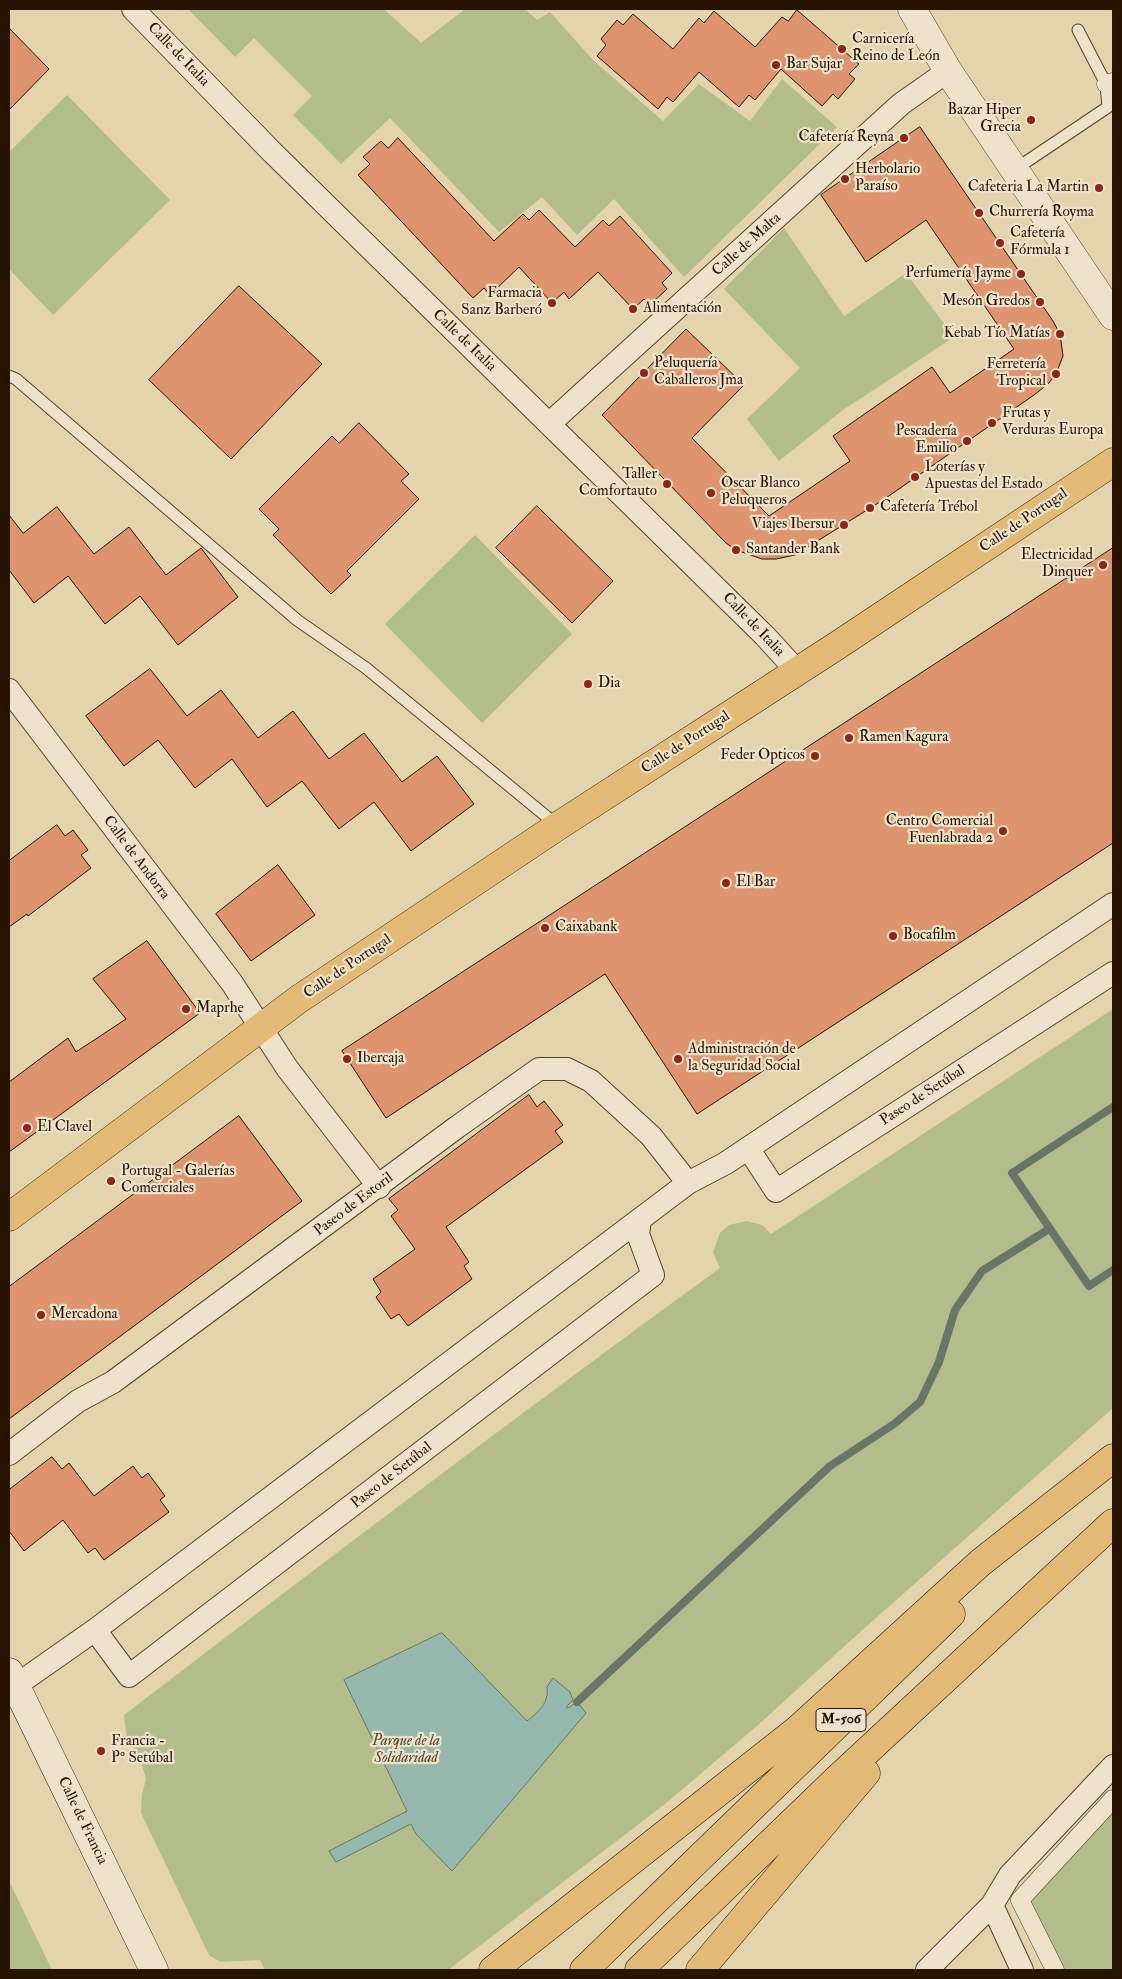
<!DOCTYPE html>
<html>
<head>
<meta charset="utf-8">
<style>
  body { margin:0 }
  #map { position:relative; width:1122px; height:1979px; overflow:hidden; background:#e3d4ad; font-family:"IM FELL Double Pica",serif }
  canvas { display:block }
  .frame { position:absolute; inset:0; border:10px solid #271300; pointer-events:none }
</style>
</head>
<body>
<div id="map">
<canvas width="1122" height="1979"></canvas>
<div class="frame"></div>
</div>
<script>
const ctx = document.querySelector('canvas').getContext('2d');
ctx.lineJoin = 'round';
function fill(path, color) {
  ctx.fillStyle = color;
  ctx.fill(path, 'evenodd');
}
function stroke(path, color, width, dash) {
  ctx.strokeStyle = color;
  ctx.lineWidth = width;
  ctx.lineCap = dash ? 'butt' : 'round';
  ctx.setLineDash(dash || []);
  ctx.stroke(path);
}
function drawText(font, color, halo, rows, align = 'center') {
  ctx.font = font + ' "IM FELL Double Pica",serif';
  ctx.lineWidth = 4.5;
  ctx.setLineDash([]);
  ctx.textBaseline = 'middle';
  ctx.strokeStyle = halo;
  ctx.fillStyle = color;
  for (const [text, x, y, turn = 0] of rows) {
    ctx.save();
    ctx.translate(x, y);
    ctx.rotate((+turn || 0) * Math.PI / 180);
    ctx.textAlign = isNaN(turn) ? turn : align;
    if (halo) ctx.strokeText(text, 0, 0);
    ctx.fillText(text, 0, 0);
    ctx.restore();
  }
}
const green = new Path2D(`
  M 188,9 L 384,9 L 421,43 L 465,9 L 525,9 L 537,20 L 550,12 L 594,61 L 663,121 L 699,84 L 750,121 L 782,79 L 837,127 L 684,277 L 614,199 L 577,235 L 542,197 L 499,232 L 390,118 L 341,164 L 293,115 L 312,96 L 254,38 L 235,57 Z
  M 67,95 L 170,200 L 53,315 L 9,269 L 9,152 Z
  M 784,228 L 844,316 L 906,273 L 954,337 L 843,410 L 779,461 L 747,419 L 800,368 L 724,289 Z
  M 475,535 L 572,634 L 482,723 L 385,624 Z
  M 1113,1009 L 1113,1408 L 850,1641 L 757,1726 L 665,1804 L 448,1970 L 265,1970 L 260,1960 L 220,1962 L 209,1955 L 141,1813 L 142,1794 L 146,1779 L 140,1758 L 127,1738 L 124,1715 C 321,1564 519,1414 720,1268 L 713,1252 L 720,1233 L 729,1225 L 747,1221 L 762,1225 L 771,1234 Z
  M 1113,1806 L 1113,1970 L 1063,1970 L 1028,1898 Z
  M 9,1881 L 52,1970 L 9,1970 Z`);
const water = new Path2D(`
  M 442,1633 L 527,1721 C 539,1712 549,1703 547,1687 L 553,1678 L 570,1692 L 573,1700 L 566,1707 L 568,1708 L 577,1702 L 586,1713 L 452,1871 L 416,1834 L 411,1824 L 336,1862 L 329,1851 L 407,1811 L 344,1680 Z`);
const stream = new Path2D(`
  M 1113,1107 L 1012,1173 L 1089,1286 L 1113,1270
  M 577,1702 L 830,1466 L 894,1424 L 920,1402 L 939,1362 L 955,1310 L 982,1271 L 1049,1229`);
const building = new Path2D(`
  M 797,10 L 859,64 L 849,74 L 855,79 L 838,99 L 833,94 L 822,106 L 781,69 L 755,100 L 749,95 L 739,107 L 699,72 L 673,102 L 667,97 L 658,109 L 597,56 L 606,45 L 601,39 L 617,20 L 623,25 L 633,14 L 673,49 L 699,18 L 704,23 L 714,11 L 755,47 L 782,17 L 788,21 Z
  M 9,28 L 49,69 L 9,110 Z
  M 920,127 L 1053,321 L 1060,334 L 1063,356 L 1056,374 L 1048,384 L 1034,395 L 883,500 L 795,555 L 776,559 L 762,559 L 736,550 L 726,543 L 602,415 L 686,329 L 744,385 L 692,438 L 769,516 L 850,461 L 833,436 L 932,367 L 950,393 L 1014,349 L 926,220 L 866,262 L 821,195 Z
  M 398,138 L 494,241 L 523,214 L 529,220 L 539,210 L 575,247 L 603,220 L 609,226 L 620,216 L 672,273 L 662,283 L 667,289 L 650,305 L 644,299 L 633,309 L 598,272 L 569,299 L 564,292 L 552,303 L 519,267 L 490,295 L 484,288 L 473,298 L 358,175 L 370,164 L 363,157 L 381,141 L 388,148 Z
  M 239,286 L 322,364 L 231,459 L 149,380 Z
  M 359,423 L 409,474 L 401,481 L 419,499 L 347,571 L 351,575 L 331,594 L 273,535 L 279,529 L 259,509 L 332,436 L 339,443 Z
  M 537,506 L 613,581 L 572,623 L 496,548 Z
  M 57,507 L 94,554 L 129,527 L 166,575 L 201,548 L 238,597 L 178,645 L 140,596 L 105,624 L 68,576 L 34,603 L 9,570 L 9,515 L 23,533 Z
  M 1113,548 L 1113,843 L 697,1114 L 605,974 L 386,1118 L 342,1051 Z
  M 150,669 L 187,716 L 221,690 L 258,738 L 293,711 L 329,759 L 364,733 L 402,782 L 437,756 L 474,804 L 411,851 L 374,802 L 339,829 L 302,781 L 267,807 L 232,759 L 195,788 L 158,740 L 124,766 L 86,716 Z
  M 57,825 L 65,836 L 73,830 L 88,850 L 81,855 L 91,868 L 28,916 L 27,914 L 9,927 L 9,861 Z
  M 278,865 L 315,915 L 251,961 L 216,914 Z
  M 147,941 L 200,1013 L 9,1152 L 9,1082 L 68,1038 L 76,1052 L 126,1019 L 93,979 Z
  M 529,1095 L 537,1107 L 544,1101 L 563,1125 L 555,1131 L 563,1142 L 446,1227 L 469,1262 L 464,1266 L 472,1279 L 408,1326 L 399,1314 L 391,1319 L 376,1297 L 381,1292 L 373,1279 L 415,1249 L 391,1216 L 398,1210 L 389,1199 Z
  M 239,1116 L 302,1201 L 9,1419 L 9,1287 Z
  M 52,1457 L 62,1469 L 69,1463 L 94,1496 L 133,1466 L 142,1478 L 148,1473 L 165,1496 L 160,1500 L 169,1512 L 104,1560 L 95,1548 L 88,1553 L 63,1520 L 24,1551 L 9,1531 L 9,1490 Z`);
const service = new Path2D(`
  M 1014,170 L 1108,107 L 1106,84 L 1078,30
  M 9,376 L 16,379 L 297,620 L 366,668 L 558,826`);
const pedestrian = new Path2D(`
  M 1106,84 L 1113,82
  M 1055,1970 L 1020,1900 L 1113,1799`);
const minor = new Path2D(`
  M 133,9 L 272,152 L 765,636 L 797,671
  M 549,424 L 901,104 L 948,71
  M 9,690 L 232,983 L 287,1068 L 379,1187
  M 748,1148 L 776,1191 L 1113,973
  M 9,1454 L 78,1401 L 113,1382 L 457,1127 L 539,1069 L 567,1069 L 591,1081 L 651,1136 L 688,1183
  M 95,1630 L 129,1676 L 653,1275 L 638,1234 L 640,1220
  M 15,1686 L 95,1630 L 688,1183 L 726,1163 L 1113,904
  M 992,1905 L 1022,1970
  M 927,1970 L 992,1905 L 1010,1875 L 1113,1766`);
const tertiary = new Path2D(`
  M 912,9 L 948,71 L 1113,316`);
const secondary = new Path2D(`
  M 9,1672 L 154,1970`);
const primary = new Path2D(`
  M 9,1217 L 299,999 L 558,826 L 838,645 L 1113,462`);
const motorway = new Path2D(`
  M 493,1970 L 797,1730 L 980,1563 L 1113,1458
  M 584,1970 L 951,1614
  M 639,1970 L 836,1780 L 1113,1523
  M 700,1970 L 866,1773`);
const markers = [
  [842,49,5,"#8f2418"],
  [776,65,5,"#8f2418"],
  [1031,120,5,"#8f2418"],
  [904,138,5,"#8f2418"],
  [845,179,5,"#8f2418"],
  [1099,188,5,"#8f2418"],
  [979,213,5,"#8f2418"],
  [1000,243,5,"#8f2418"],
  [1021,274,5,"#8f2418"],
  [1040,302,5,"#8f2418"],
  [552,303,5,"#8f2418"],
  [633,309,5,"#8f2418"],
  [1060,334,5,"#8f2418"],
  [644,373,5,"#8f2418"],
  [1056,374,5,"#8f2418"],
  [992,423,5,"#8f2418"],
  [967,441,5,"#8f2418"],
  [915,477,5,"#8f2418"],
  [667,484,5,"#8f2418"],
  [711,493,5,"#8f2418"],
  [870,508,5,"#8f2418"],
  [844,525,5,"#8f2418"],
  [736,550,5,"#8f2418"],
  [1103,565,5,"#8f2418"],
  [588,684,5,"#8f2418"],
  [849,738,5,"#8f2418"],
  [815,756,5,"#8f2418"],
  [1003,831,5,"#8f2418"],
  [726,883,5,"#8f2418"],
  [545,928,5,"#8f2418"],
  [893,936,5,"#8f2418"],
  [186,1009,5,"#8f2418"],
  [347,1059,5,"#8f2418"],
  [678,1059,5,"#8f2418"],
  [27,1128,5,"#8f2418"],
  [111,1181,5,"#8f2418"],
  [41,1315,5,"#8f2418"],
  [101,1751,5,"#8f2418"]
];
const shields = [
  [841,1720,50]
];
const shieldNames = [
  ["M-506",841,1720]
];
const poiNames = [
  ["Carnicería",852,40],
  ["Reino de León",852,57],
  ["Bar Sujar",786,65],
  ["Bazar Hiper",1021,111,"right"],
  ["Grecia",1021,128,"right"],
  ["Cafetería Reyna",894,138,"right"],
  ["Herbolario",855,170],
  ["Paraíso",855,187],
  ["Cafeteria La Martin",1089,188,"right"],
  ["Churrería Royma",989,213],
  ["Cafetería",1010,234],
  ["Fórmula 1",1010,251],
  ["Perfumería Jayme",1011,274,"right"],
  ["Farmacia",542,294,"right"],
  ["Sanz Barberó",542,311,"right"],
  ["Mesón Gredos",1030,302,"right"],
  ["Alimentación",643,309],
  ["Kebab Tío Matías",1050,334,"right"],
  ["Peluquería",654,364],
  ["Caballeros Jma",654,381],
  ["Ferretería",1046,365,"right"],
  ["Tropical",1046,382,"right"],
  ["Frutas y",1002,414],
  ["Verduras Europa",1002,431],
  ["Pescadería",957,432,"right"],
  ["Emilio",957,449,"right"],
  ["Loterías y",925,468],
  ["Apuestas del Estado",925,485],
  ["Taller",657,475,"right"],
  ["Comfortauto",657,492,"right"],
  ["Oscar Blanco",721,484],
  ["Peluqueros",721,501],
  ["Cafetería Trébol",880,508],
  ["Viajes Ibersur",834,525,"right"],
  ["Santander Bank",746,550],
  ["Electricidad",1093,556,"right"],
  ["Dinquer",1093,573,"right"],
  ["Dia",598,684],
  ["Ramen Kagura",859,738],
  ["Feder Opticos",805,756,"right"],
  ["Centro Comercial",993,822,"right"],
  ["Fuenlabrada 2",993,839,"right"],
  ["El Bar",736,883],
  ["Caixabank",555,928],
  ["Bocafilm",903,936],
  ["Maprhe",196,1009],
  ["Administración de",688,1050],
  ["la Seguridad Social",688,1067],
  ["Ibercaja",357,1059],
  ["El Clavel",37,1128],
  ["Portugal - Galerías",121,1172],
  ["Comerciales",121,1189],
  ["Mercadona",51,1315],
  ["Francia -",111,1742],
  ["Pº Setúbal",111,1759]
];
const streetNames = [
  ["Calle de Italia",178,55,46],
  ["Calle de Malta",747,245,-42],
  ["Calle de Italia",464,341,44],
  ["Calle de Portugal",1024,521,-34],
  ["Calle de Italia",753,625,46],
  ["Calle de Portugal",686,743,-33],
  ["Calle de Andorra",136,858,53],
  ["Calle de Portugal",348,967,-34],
  ["Paseo de Setúbal",923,1096,-33],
  ["Paseo de Estoril",354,1205,-37],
  ["Paseo de Setúbal",392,1476,-38],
  ["Calle de Francia",82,1821,64]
];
const parkNames = [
  ["Parque de la",406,1742],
  ["Solidaridad",406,1759]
];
fill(green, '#b2bd8b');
fill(water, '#95b8ac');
stroke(water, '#697667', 1);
stroke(stream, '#697667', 8);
fill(building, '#dd946f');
stroke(building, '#271300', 1);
stroke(service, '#56432b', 13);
stroke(pedestrian, '#56432b', 19);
stroke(minor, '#56432b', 24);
stroke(tertiary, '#56432b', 29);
stroke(secondary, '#271300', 29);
stroke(primary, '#271300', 29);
stroke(motorway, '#271300', 29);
stroke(service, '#ede3ca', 11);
stroke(pedestrian, '#ede3ca', 18);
stroke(minor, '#ede3ca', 22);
stroke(tertiary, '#ede3ca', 28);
stroke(secondary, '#ede3ca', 28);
stroke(primary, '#e2ba76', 28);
stroke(motorway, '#e2ba76', 28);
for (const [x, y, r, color] of markers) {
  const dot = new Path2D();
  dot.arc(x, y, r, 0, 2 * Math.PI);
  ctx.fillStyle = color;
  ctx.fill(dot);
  stroke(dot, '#ede3ca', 2);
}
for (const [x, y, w] of shields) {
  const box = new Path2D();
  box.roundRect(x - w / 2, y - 11.5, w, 23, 4);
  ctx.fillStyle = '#ede3ca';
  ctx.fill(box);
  stroke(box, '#271300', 1);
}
drawText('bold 14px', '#271300', null, shieldNames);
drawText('15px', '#271300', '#ede3ca', poiNames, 'left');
drawText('15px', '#271300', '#ede3ca', streetNames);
drawText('italic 15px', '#51462a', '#ede3ca', parkNames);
</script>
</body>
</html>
